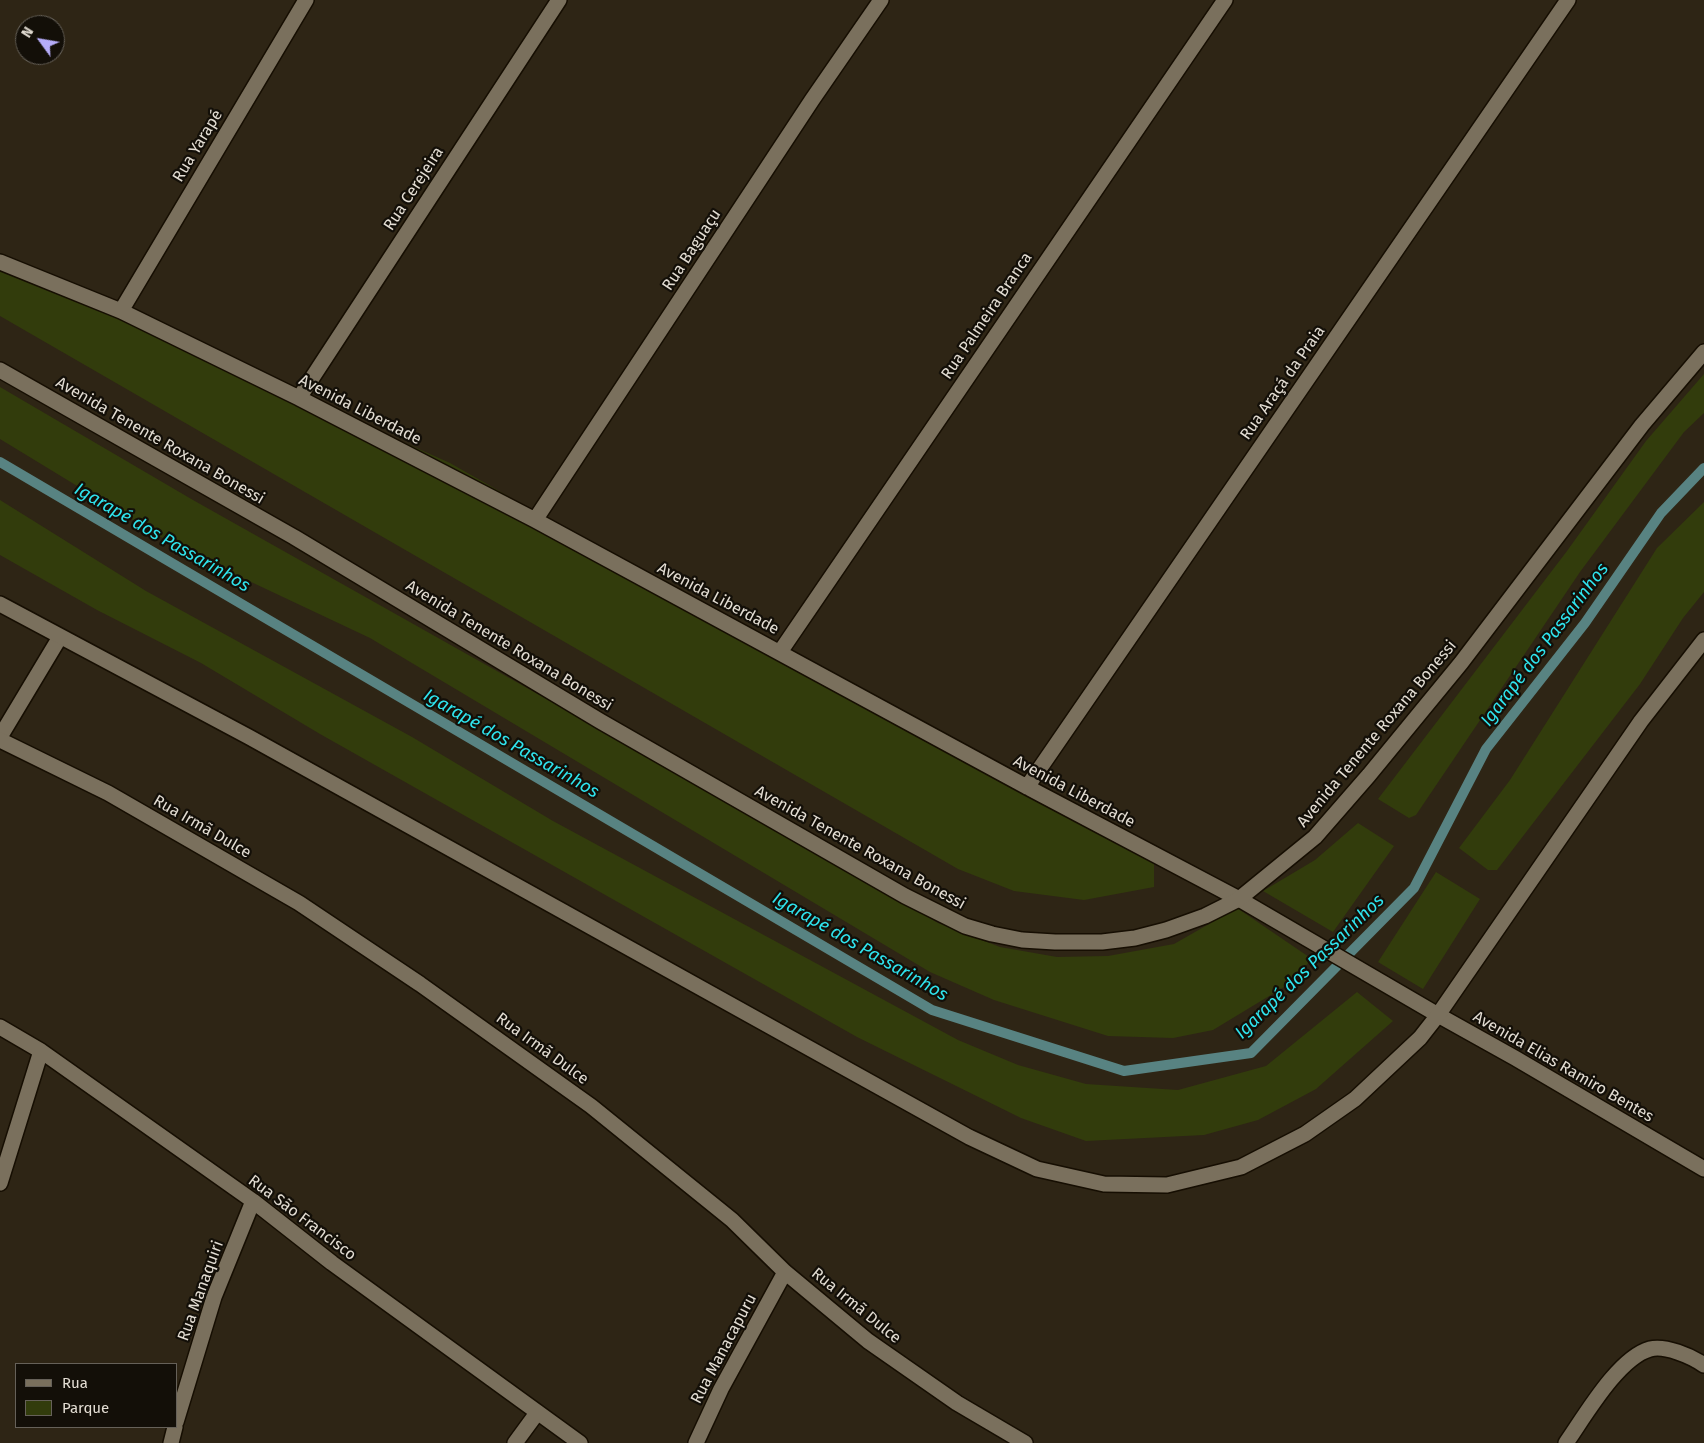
<!DOCTYPE html>
<html>
<head>
<meta charset="utf-8">
<style>
  body { margin:0 }
  #map { position:relative; width:1704px; height:1443px; overflow:hidden; background:#2e2515; font-family:"Fira Sans",sans-serif }
  canvas { display:block }
  .legend { position:absolute; left:15px; top:1363px; width:162px; height:65px; box-sizing:border-box; background:#130f08; border:1px solid #666159; margin:0; padding:6px 9px; list-style:none; font-size:15px; color:#e3ddd3 }
  .legend li { display:flex; align-items:center; gap:10px; height:25px }
  .legend b { width:25px; border:1px solid #666159 }
  .north { position:absolute; left:15px; top:15px; width:50px; height:50px; box-sizing:border-box; background:#130f08; border:1px solid #666159; border-radius:50%; rotate:302deg; font-size:14px; font-weight:700; line-height:20px; text-align:center; color:#e3ddd3 }
  .north::after { content:''; display:block; margin:auto; width:18px; height:22px; background:#b5acf9; clip-path:polygon(50% 0,100% 100%,50% 72%,0 100%) }
</style>
</head>
<body>
<div id="map">
<canvas width="1704" height="1443"></canvas>
<ul class="legend">
<li><b style="height:6px;background:#7a705d"></b>Rua</li>
<li><b style="height:14px;background:#323c0c"></b>Parque</li>
</ul>
<div class="north">N</div>
</div>
<script>
const ctx = document.querySelector('canvas').getContext('2d');
ctx.lineJoin = 'round';
function fill(path, color) {
  ctx.fillStyle = color;
  ctx.fill(path, 'evenodd');
}
function stroke(path, color, width, dash) {
  ctx.strokeStyle = color;
  ctx.lineWidth = width;
  ctx.lineCap = dash ? 'butt' : 'round';
  ctx.setLineDash(dash || []);
  ctx.stroke(path);
}
function drawText(font, color, halo, rows, align = 'center') {
  ctx.font = font + ' "Fira Sans",sans-serif';
  ctx.lineWidth = 4.5;
  ctx.setLineDash([]);
  ctx.textBaseline = 'middle';
  ctx.strokeStyle = halo;
  ctx.fillStyle = color;
  for (const [text, x, y, turn = 0] of rows) {
    ctx.save();
    ctx.translate(x, y);
    ctx.rotate((+turn || 0) * Math.PI / 180);
    ctx.textAlign = isNaN(turn) ? turn : align;
    if (halo) ctx.strokeText(text, 0, 0);
    ctx.fillText(text, 0, 0);
    ctx.restore();
  }
}
const green = new Path2D(`
  M 0,270 L 112,312 L 450,463 L 986,769 L 1154,860 L 1154,887 L 1084,900 L 1014,891 L 958,869 L 0,316 Z
  M 1704,374 L 1704,413 L 1684,432 L 1580,572 L 1416,815 L 1409,818 L 1378,799 L 1567,551 L 1646,441 Z
  M 0,387 L 193,500 L 806,845 L 938,923 L 1000,947 L 1057,957 L 1108,956 L 1174,944 L 1237,908 L 1312,959 L 1289,984 L 1213,1030 L 1173,1038 L 1108,1036 L 994,1000 L 930,972 L 370,638 L 179,548 L 0,439 Z
  M 0,500 L 146,591 L 412,737 L 553,821 L 958,1040 L 1018,1065 L 1086,1084 L 1178,1090 L 1266,1066 L 1357,992 L 1393,1021 L 1316,1089 L 1258,1120 L 1204,1135 L 1086,1141 L 1021,1118 L 857,1037 L 320,734 L 201,663 L 97,610 L 0,555 Z
  M 1704,502 L 1704,592 L 1683,618 L 1640,684 L 1497,870 L 1488,870 L 1459,848 L 1510,780 L 1657,548 Z
  M 1358,823 L 1394,846 L 1333,932 L 1263,891 L 1315,860 Z
  M 1436,872 L 1480,899 L 1423,989 L 1378,962 Z`);
const stream = new Path2D(`
  M 0,462 L 932,1010 L 1124,1071 L 1251,1053 L 1414,888 L 1486,749 L 1585,623 L 1661,513 L 1704,468`);
const lane = new Path2D(`
  M 0,737 L 60,637`);
const street = new Path2D(`
  M 0,262 L 121,311 L 299,398 L 535,520 L 1027,787 L 1239,899 L 1438,1015 L 1515,1058 L 1704,1169
  M 121,311 L 306,0
  M 299,398 L 559,0
  M 535,520 L 812,100 L 881,0
  M 780,652 L 1225,0
  M 0,740 L 108,793 L 299,903 L 420,984 L 591,1106 L 732,1220 L 785,1272 L 868,1341 L 957,1403 L 1025,1443
  M 1027,787 L 1568,0
  M 0,1027 L 41,1051 L 253,1201 L 332,1263 L 580,1443
  M 0,1183 L 41,1051
  M 176,1422 L 214,1297 L 253,1201
  M 171,1443 L 175,1427
  M 515,1443 L 537,1413
  M 696,1443 L 721,1389 L 785,1272
  M 1566,1443 C 1585,1416 1618,1358 1650,1349 C 1665,1345 1691,1356 1704,1365`);
const secondary = new Path2D(`
  M 0,370 L 294,537 L 600,721 L 905,896 L 965,926 L 992,934 L 1022,940 L 1055,942 L 1102,942 L 1135,938 L 1166,930 L 1205,916 L 1239,899 L 1315,837 L 1369,775 L 1461,663 L 1642,425 L 1704,352
  M 0,604 L 249,737 L 969,1137 L 1037,1169 L 1104,1184 L 1167,1185 L 1241,1167 L 1305,1134 L 1355,1099 L 1420,1038 L 1438,1015 L 1641,721 L 1704,640`);
const streetNames = [
  ["Rua Yarapé",198,146,-59],
  ["Rua Cerejeira",414,189,-57],
  ["Rua Baguaçu",692,250,-57],
  ["Rua Palmeira Branca",987,316,-56],
  ["Rua Araçá da Praia",1283,383,-55],
  ["Avenida Liberdade",360,410,27],
  ["Avenida Tenente Roxana Bonessi",160,441,30],
  ["Avenida Liberdade",718,599,28],
  ["Avenida Tenente Roxana Bonessi",509,646,31],
  ["Avenida Tenente Roxana Bonessi",1377,734,-50],
  ["Avenida Liberdade",1074,792,28],
  ["Rua Irmã Dulce",202,827,30],
  ["Avenida Tenente Roxana Bonessi",860,848,29],
  ["Rua Irmã Dulce",542,1049,36],
  ["Avenida Elias Ramiro Bentes",1563,1067,30],
  ["Rua São Francisco",302,1218,37],
  ["Rua Manaquiri",201,1291,-70],
  ["Rua Irmã Dulce",856,1306,39],
  ["Rua Manacapuru",724,1349,-62]
];
const waterNames = [
  ["Igarapé dos Passarinhos",162,538,30],
  ["Igarapé dos Passarinhos",1545,645,-53],
  ["Igarapé dos Passarinhos",511,744,30],
  ["Igarapé dos Passarinhos",860,947,30],
  ["Igarapé dos Passarinhos",1310,967,-44]
];
fill(green, '#323c0c');
stroke(stream, '#588382', 10);
stroke(lane, '#160e02', 18);
stroke(street, '#160e02', 18);
stroke(secondary, '#160e02', 18);
stroke(lane, '#7a705d', 15);
stroke(street, '#7a705d', 15);
stroke(secondary, '#7a705d', 15);
drawText('16px', '#e3ddd3', '#130f08', streetNames);
drawText('italic 18px', '#2fe4ee', '#130f08', waterNames);
</script>
</body>
</html>
